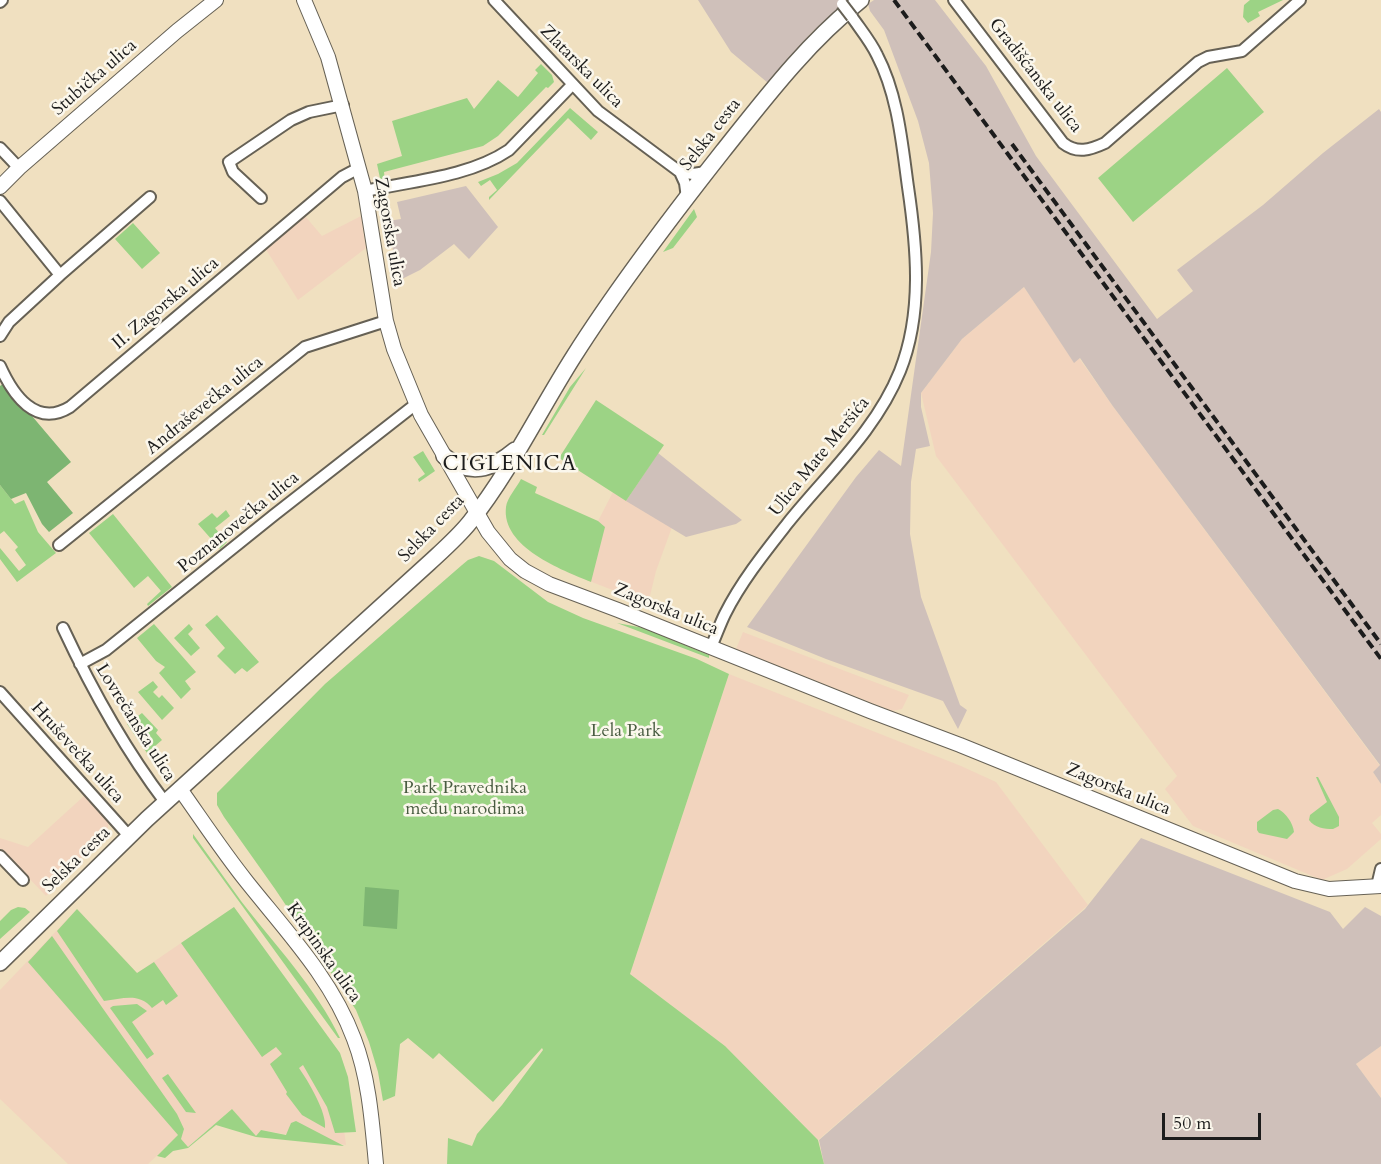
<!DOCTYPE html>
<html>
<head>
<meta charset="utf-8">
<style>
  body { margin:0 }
  #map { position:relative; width:1381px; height:1164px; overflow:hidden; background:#f0e0c0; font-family:Cardo,serif }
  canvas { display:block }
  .scale { position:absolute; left:1162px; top:1113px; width:99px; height:27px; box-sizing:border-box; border:3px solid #1c1c1c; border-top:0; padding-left:8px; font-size:18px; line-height:21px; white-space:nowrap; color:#1c1c1c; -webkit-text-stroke:4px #fbf7ec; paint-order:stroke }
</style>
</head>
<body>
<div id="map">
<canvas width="1381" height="1164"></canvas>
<div class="scale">50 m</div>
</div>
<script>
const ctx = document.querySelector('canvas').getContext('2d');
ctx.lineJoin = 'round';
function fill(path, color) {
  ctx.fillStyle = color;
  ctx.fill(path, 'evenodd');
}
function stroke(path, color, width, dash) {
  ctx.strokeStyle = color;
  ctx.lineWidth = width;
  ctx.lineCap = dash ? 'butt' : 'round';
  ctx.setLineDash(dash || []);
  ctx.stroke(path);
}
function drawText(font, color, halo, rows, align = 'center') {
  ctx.font = font + ' Cardo,serif';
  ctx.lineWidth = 5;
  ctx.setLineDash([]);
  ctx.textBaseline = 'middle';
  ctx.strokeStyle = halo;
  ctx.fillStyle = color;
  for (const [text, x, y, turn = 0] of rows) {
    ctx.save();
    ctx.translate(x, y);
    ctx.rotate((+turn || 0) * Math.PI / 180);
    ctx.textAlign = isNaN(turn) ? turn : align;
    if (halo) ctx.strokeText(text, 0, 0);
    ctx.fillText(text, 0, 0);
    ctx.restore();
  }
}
const built = new Path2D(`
  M 305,216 L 322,236 L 361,216 L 366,248 L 298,300 L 265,248 Z
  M 1024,287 L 1074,362 L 1079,358 L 1112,405 L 1380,766 L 1373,772 L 1381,784 L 1381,815 L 1372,823 L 1381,834 L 1381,839 L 1347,869 L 1322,880 L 1193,826 L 1165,789 L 1177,776 L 936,456 L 921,393 L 962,339 Z
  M 613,492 L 672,527 L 656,571 L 648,604 L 569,573 L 591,519 L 598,521 Z
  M 743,632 L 853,674 L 909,695 L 902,709 L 892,711 L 736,649 Z
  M 729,674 L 961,766 L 996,782 L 1088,905 L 818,1140 L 725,1046 L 630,974 Z
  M 85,795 L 105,813 L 109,820 L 108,828 L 106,833 L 46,896 L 0,848 L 0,838 L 28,847 Z
  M 234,907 L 333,1044 L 346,1145 L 261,1130 L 256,1137 L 232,1109 L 188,1147 L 178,1136 L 148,1164 L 68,1164 L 0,1099 L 0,990 L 77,909 L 137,973 Z
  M 1381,1046 L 1381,1098 L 1356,1064 Z`);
const industrial = new Path2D(`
  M 698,0 L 847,0 L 811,33 L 768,83 L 731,52 Z
  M 874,0 L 935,0 L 986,66 L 1036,156 L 1157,319 L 1193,291 L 1177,270 L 1263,205 L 1323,153 L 1379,109 L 1381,112 L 1381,784 L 1373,772 L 1380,765 L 1112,405 L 1080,358 L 1074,363 L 1024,287 L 962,339 L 921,393 L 921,407 L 930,446 L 916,449 L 911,482 L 910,534 L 921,597 L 960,705 L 967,710 L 958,729 L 943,701 L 826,659 L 747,627 L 856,477 L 879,450 L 901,466 L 931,252 L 933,213 L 929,163 L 918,121 L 884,30 L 870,11 L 868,4 Z
  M 466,186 L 498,227 L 469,259 L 454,244 L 420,270 L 398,281 L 388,221 L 401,219 L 397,202 Z
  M 658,453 L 742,520 L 736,524 L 686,537 L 626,501 Z
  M 1141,838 L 1330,912 L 1343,929 L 1365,907 L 1381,916 L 1381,1046 L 1356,1064 L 1381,1098 L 1381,1164 L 824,1164 L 819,1140 L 1085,909 Z`);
const green = new Path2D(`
  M 1250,0 L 1283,0 L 1258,12 L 1260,16 L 1248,23 L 1243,17 L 1244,5 Z
  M 541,64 L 552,75 L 554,82 L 548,88 L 546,87 L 498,136 L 483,146 L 384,172 L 385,182 L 381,183 L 377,164 L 402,156 L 392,121 L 467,98 L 474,109 L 498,80 L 518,97 L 538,73 L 535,70 Z
  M 1227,68 L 1264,112 L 1133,222 L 1098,178 Z
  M 570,108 L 598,132 L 591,140 L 568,118 L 489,200 L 489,197 L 497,190 L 490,180 L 481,186 L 478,182 L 498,174 L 517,163 Z
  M 694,209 L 697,217 L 673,248 L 663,252 Z
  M 133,223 L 160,253 L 142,269 L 115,239 Z
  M 586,368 L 544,435 L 542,435 L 570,387 Z
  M 596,400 L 664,445 L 626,501 L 559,458 Z
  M 423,451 L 435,471 L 419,482 L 418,479 L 425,474 L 413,457 Z
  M 521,479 L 537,487 L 535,493 L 598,521 L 605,527 L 591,582 C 562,570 501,547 506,507 C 507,498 517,487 521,479 Z
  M 0,485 L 15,504 L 24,500 L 38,532 L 56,553 L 17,582 L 0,559 L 0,548 L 19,571 L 26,565 L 15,550 L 18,547 L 4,531 L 0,534 Z
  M 226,510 L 230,516 L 215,528 L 227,542 L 220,549 L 198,524 L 212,513 L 217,518 Z
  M 113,514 L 172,587 L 148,606 L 147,604 L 161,591 L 148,576 L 134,588 L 89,533 Z
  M 479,556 L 494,561 L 548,602 L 583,618 L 697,659 L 729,674 L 630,974 L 725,1046 L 818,1140 L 824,1164 L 447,1164 L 448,1138 L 472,1146 L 477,1134 L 502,1105 L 543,1050 L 542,1048 L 493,1102 L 439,1053 L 433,1059 L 408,1038 L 400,1044 L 395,1096 L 383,1101 L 378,1072 L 369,1042 L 356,1010 L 275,889 L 224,817 L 217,805 L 217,793 L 325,684 L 462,565 L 468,560 Z
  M 217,615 L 259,662 L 247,672 L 242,668 L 235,674 L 217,656 L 225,648 L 205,625 Z
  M 617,623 L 644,628 L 709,655 L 709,658 Z
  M 154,624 L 196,672 L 185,681 L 191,689 L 181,699 L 159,673 L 165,667 L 156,661 L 137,638 Z
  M 189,624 L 193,629 L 188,634 L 200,648 L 191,656 L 174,638 Z
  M 153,681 L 158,687 L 153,692 L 159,698 L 162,695 L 174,708 L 162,720 L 138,692 Z
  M 142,713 L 158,730 L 156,733 L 162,740 L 147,753 L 127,724 Z
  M 1316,777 L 1318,777 L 1339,817 L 1339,826 L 1333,829 C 1324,829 1315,828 1309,820 L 1310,815 L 1327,802 Z
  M 1278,809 C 1286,813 1293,823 1294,832 L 1287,839 L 1259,833 L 1257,830 L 1257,822 L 1273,810 Z
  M 193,834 C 209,856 225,879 241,901 C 275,945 316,988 340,1038 L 338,1038 L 193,838 Z
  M 18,907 L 25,908 L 30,912 L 0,939 L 0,921 L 11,910 Z
  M 234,907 L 340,1053 L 348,1077 L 356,1132 L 335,1133 L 327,1107 L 303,1065 L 299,1068 C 308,1081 327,1112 325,1128 L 302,1115 L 286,1094 L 287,1092 L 270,1064 L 282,1054 L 276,1047 L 262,1057 L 181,943 Z
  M 77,909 L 137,973 L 154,962 L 178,996 L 166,1005 L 163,1000 L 152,1008 C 139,992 122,999 104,1001 L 57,931 Z
  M 52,936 L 177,1114 L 184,1129 L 181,1139 L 188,1147 L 232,1109 L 256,1136 L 261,1130 L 286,1135 L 291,1123 L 296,1121 L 344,1146 L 256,1137 L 216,1125 L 188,1148 L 173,1151 L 165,1158 L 157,1156 L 178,1135 L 28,962 Z
  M 137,1004 L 147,1011 L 132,1022 L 154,1054 L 147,1059 L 110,1008 L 113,1006 Z
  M 168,1074 L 196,1113 L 186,1112 L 162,1078 Z`);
const forest = new Path2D(`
  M 4,383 L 71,462 L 47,482 L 73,513 L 49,532 L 42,524 L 26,493 L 11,499 L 0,485 L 0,386 Z
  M 365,887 L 399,890 L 397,929 L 363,926 Z`);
const minor = new Path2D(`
  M 494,0 L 598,111 L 680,172 L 685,183 L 687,198
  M 954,0 L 1063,143 C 1077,154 1090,150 1105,143 L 1198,62 L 1208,57 L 1242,51 L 1300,0
  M 0,2 L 2,0
  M 0,148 L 19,168
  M 680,172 L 693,174 L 706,172
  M 365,191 C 412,181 469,177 509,150 L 572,85
  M 261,198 L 233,172 L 229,162 L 291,120 L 309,112 L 343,105
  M 0,201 L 60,275
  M 0,336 L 9,322 L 60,275 L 150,197
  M 0,366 C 13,395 36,428 70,407 L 342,177 L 359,168
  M 59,545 L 305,347 L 386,321
  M 63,628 C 92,690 124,748 165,802
  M 711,647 C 716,636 720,624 725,614 C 741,582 765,552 787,524 C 826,475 876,431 900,371 C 923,313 917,248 908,187 C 902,144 898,95 877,55 C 871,42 861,30 852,17
  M 80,664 L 106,650 L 274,515 L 416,404
  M 0,692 L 129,836
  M 0,856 L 23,880
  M 1377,886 L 1381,869`);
const tertiary = new Path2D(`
  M 304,0 L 328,57 L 365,191 L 386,321 L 394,349 L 421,415 L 488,532 L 510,559 L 525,571 L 549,584 L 618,610 L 870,711 L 960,745 L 1295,881 L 1329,889 L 1381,886
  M 0,187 L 19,168 L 177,31 L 216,0
  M 180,789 C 202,820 223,852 247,882 C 286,931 332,979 354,1039 C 369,1078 372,1122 376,1164`);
const secondary = new Path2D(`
  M 444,456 C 470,477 491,470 515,450
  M 0,963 L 147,819 L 429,563 C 443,550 458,537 470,522 C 511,470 539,411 574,356 C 619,285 671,217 723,151 C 766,97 807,43 861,0`);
const rail = new Path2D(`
  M 894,0 L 1381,659
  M 1012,144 L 1381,644`);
const minorBridge = new Path2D(`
  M 842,4 L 852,17`);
const streetNames = [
  ["Zlatarska ulica",581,67,45],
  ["Gradišćanska ulica",1035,76,52],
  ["Stubička ulica",95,78,-41],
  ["Selska cesta",711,135,-52],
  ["Zagorska ulica",389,232,80],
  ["II. Zagorska ulica",166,304,-40],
  ["Andraševečka ulica",205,406,-39],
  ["Ulica Mate Meršića",820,457,-51],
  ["Poznanovečka ulica",239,523,-39],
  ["Selska cesta",432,529,-46],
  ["Zagorska ulica",666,610,22],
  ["Lovrečanska ulica",135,723,58],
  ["Hruševečka ulica",77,753,48],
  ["Zagorska ulica",1118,790,22],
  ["Selska cesta",77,860,-44],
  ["Krapinska ulica",323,953,55]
];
const parkNames = [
  ["Lela Park",626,732],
  ["Park Pravednika",465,789],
  ["među narodima",465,810]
];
const quarterNames = [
  ["CIGLENICA",510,465]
];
fill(built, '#f2d4be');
fill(industrial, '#cfc0ba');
fill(green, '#9cd385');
fill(forest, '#7db572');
stroke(minor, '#666155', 14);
stroke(tertiary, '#666155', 16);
stroke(secondary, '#666155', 18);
stroke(minor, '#fff', 10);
stroke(tertiary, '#fff', 14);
stroke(secondary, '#fff', 15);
stroke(rail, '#1c1c1c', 4, [9, 4.5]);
stroke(minorBridge, '#666155', 14, []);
stroke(minorBridge, '#fff', 10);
drawText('18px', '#1c1c1c', '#fbf7ec', streetNames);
drawText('18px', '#495c41', '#fbf7ec', parkNames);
ctx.letterSpacing = '1.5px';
drawText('21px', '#1c1c1c', '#fbf7ec', quarterNames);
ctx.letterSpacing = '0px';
</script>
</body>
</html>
